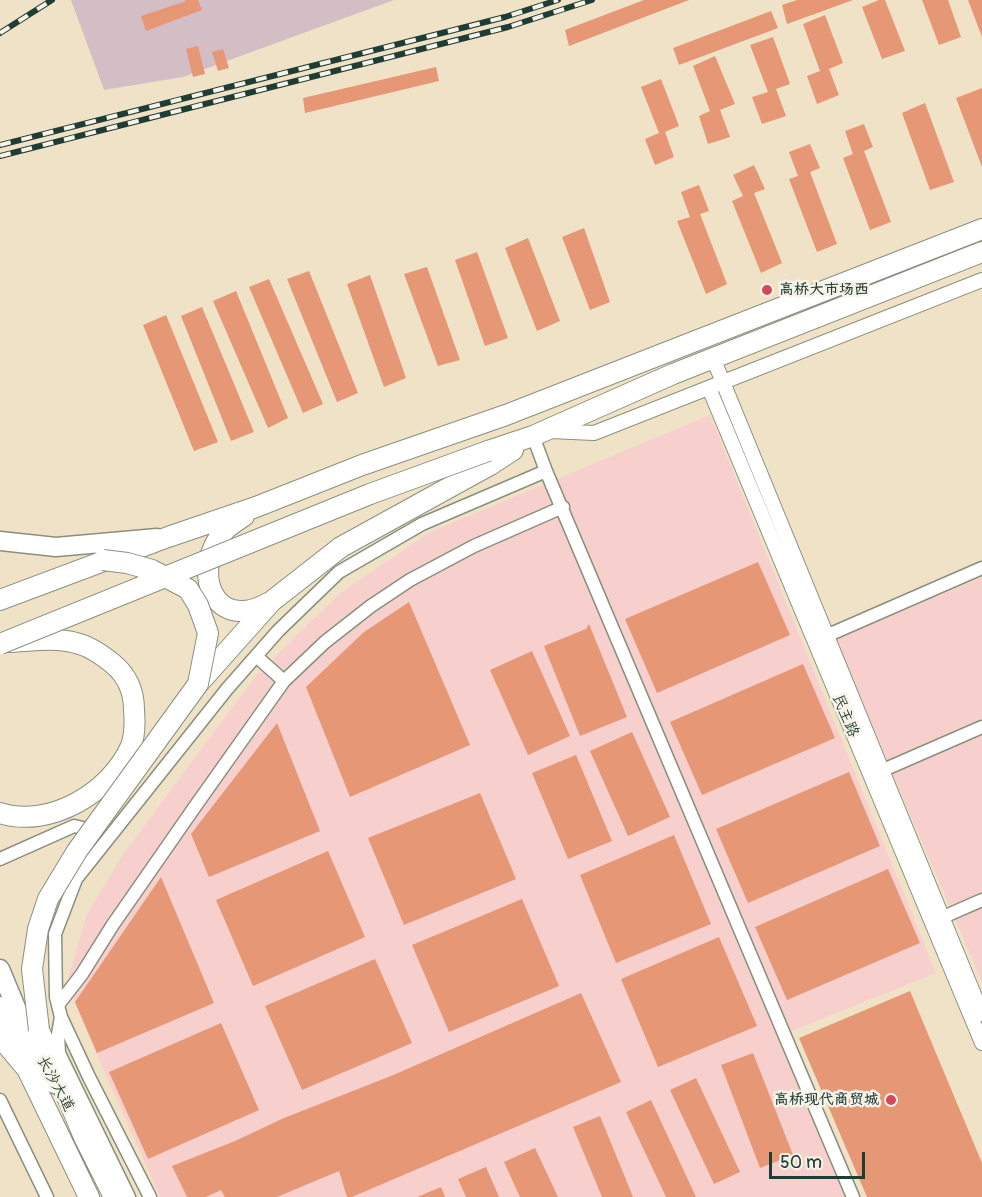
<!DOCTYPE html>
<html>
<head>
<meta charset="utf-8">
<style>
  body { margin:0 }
  #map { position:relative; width:982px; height:1197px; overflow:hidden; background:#f0e2c6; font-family:Pangolin,sans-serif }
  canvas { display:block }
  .scale { position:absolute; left:769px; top:1152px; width:96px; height:27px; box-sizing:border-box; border:3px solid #1f3d34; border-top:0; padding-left:8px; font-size:18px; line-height:21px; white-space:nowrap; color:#1f3d34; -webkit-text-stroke:4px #f7f3e8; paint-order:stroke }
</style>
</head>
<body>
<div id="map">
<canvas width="982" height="1197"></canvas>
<div class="scale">50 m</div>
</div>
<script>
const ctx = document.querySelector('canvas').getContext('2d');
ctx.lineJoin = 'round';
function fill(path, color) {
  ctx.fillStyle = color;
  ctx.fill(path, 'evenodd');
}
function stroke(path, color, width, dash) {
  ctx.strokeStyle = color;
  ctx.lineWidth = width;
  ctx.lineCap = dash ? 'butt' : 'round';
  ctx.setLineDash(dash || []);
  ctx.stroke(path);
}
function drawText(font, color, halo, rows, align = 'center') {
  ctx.font = font + ' Pangolin,"LXGW WenKai TC",sans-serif';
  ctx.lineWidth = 5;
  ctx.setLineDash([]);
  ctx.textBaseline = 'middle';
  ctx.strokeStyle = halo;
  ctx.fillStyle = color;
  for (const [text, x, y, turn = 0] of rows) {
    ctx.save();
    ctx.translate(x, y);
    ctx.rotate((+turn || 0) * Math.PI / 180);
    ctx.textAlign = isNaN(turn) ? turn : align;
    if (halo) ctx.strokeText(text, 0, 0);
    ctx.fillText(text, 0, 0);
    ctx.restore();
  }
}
const built = new Path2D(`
  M 710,415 L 936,973 L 791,1031 L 861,1197 L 160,1197 L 75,1005 L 69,976 L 87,914 L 124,853 L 255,677 L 339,594 L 430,532 Z
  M 982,577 L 982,982 L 835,640 Z`);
const industrial = new Path2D(`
  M 71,0 L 394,0 L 183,77 L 104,90 Z`);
const building = new Path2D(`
  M 185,0 L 198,0 L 202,10 L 146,31 L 141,16 L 186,1 Z
  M 644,0 L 689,0 L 569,46 L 565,30 Z
  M 797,0 L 853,0 L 787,24 L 782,5 Z
  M 879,0 L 885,0 L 905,51 L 882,59 L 862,7 Z
  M 922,0 L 948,0 L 961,37 L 939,45 Z
  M 968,0 L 982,0 L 982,37 Z
  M 771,11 L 778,28 L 679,65 L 673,48 Z
  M 825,15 L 843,63 L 829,69 L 839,95 L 817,104 L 807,76 L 820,71 L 803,24 Z
  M 773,37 L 790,84 L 776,89 L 786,116 L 762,124 L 752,97 L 768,92 L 750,45 Z
  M 198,46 L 205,74 L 193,77 L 186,49 Z
  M 223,49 L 229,68 L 218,71 L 212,52 Z
  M 715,56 L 735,104 L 720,110 L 730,137 L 708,144 L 699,116 L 710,111 L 693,66 Z
  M 436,67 L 439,81 L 305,113 L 303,98 Z
  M 661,79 L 679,126 L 665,132 L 674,157 L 655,165 L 645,139 L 659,133 L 641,87 Z
  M 982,88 L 982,167 L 956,98 Z
  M 925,103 L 954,182 L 930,190 L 902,113 Z
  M 864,124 L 873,147 L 864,151 L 891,222 L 870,230 L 843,158 L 853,154 L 845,131 Z
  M 810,144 L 820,168 L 810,172 L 837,244 L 817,252 L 789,179 L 798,176 L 789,152 Z
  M 754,165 L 765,189 L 754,193 L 782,263 L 761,273 L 732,201 L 743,196 L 733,175 Z
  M 699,185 L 709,211 L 700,214 L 727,284 L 706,294 L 677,221 L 690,217 L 681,192 Z
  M 584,228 L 610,302 L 590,310 L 562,237 Z
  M 528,238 L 560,321 L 537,331 L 505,248 Z
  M 477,252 L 508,338 L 485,346 L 455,260 Z
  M 427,267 L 460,360 L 438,366 L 404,274 Z
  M 309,271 L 358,393 L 337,402 L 287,279 Z
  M 370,275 L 406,378 L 384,387 L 347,284 Z
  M 269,279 L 323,404 L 303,413 L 249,287 Z
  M 236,291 L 288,418 L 268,428 L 213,301 Z
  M 202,307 L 254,432 L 231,441 L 181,316 Z
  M 166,315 L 218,442 L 194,451 L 143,325 Z
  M 758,562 L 790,635 L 657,693 L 625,619 Z
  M 409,602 L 470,745 L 350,797 L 306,687 L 364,632 Z
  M 589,624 L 627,717 L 580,736 L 544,646 L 586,629 Z
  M 532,651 L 570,736 L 528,755 L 490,670 Z
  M 803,664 L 835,738 L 702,795 L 670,722 Z
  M 277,723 L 320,831 L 209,877 L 191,834 Z
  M 632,732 L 670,817 L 628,836 L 590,751 Z
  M 576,755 L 612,841 L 568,859 L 532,773 Z
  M 849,772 L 880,846 L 748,903 L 716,829 Z
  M 480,793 L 516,879 L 404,925 L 368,838 Z
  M 674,835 L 711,924 L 616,963 L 580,875 Z
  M 328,851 L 365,937 L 253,986 L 216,900 Z
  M 888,869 L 920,943 L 787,1000 L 755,927 Z
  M 161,877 L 214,1003 L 97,1053 L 75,1002 Z
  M 522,899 L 559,986 L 449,1032 L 412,945 Z
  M 719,937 L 757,1026 L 658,1067 L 621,979 Z
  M 375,959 L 412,1043 L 302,1090 L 265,1006 Z
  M 910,991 L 982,1163 L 982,1197 L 867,1197 L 799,1038 Z
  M 581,993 L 621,1082 L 352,1197 L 347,1197 L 339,1171 L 277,1197 L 225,1197 L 221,1190 L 206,1197 L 187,1197 L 172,1166 L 235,1141 L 284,1118 L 391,1076 Z
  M 221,1023 L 259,1110 L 148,1159 L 109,1072 Z
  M 753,1053 L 793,1155 L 760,1168 L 721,1065 Z
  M 696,1078 L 740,1172 L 714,1184 L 670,1090 Z
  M 651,1100 L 696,1197 L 666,1197 L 626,1112 Z
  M 600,1116 L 633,1197 L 602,1197 L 573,1127 Z
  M 535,1148 L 558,1197 L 520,1197 L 504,1162 Z
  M 486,1167 L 499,1197 L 466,1197 L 458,1179 Z
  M 441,1187 L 445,1197 L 417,1197 Z`);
const minor = new Path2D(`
  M 546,471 L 853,1197
  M 826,636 L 982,568
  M 256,656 L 284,681
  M 881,771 L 982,727
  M 0,859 L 74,826 L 96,831
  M 941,918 L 982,900
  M 58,1005 L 82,974 L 112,926 L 194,808 L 284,681 L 325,642 L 371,606 L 410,580 L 474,546 L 563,507
  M 61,1017 L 58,1034 L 59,1053 L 129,1197
  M 0,1100 L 47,1197
  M 150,1197 L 89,1077 L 61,1017 L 56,997 L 55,934 L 76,879 L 227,689 L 278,631 L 339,572 L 422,524 L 546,471 L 533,436`);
const tertiary = new Path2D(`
  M 713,358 L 982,1014
  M 709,388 L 982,1043
  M 550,431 L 594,433 L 982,280`);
const primary = new Path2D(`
  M 0,541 L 56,547 L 157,538
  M 0,969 L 27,1034 L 54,1084
  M 0,1006 L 23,1060`);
const trunk = new Path2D(`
  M 488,451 L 533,436 L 673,374 L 982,252
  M 244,516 C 238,520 230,525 225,530 C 190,568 212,634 268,603
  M 0,600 L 168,537 L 256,507 L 362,465 L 506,415 L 982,229
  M 198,684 L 272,601 L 341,547 L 490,465 L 513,450
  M 0,813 C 50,829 111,792 131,746 C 135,735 135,722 134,710 C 134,690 127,675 112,663 C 102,655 90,646 76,643 C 54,637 31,641 8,642
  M 39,1030 L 84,1137 L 114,1197
  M 0,1037 L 27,1069 L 89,1197`);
const rail = new Path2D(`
  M 0,33 L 52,0
  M 0,145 L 505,17 L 558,0
  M 0,156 L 508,27 L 592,0`);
const trunkBridge = new Path2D(`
  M 0,644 L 370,494 L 488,451
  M 39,1030 L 32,969 L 38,929 L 48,899 L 77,851 L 198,684 L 208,633 L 198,605 L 188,589 L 152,570 L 127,563 L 103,560`);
const markers = [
  [767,290,6,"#d1495b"],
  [891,1100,6,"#d1495b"]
];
const poiNames = [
  ["高桥大市场西",779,290],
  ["高桥现代商贸城",879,1100,"right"]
];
const streetNames = [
  ["民主路",845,716,67],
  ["长沙大道",55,1084,61]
];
fill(built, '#f7d0ce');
fill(industrial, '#d2bec4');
fill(building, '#e69776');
stroke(minor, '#88907d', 15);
stroke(tertiary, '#88907d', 16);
stroke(primary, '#88907d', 21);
stroke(trunk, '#88907d', 22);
stroke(minor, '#fff', 12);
stroke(tertiary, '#fff', 14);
stroke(primary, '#fff', 18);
stroke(trunk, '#fff', 20);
stroke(rail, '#1f3d34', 6);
stroke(rail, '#f7f3e8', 4, [11]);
stroke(trunkBridge, '#88907d', 22, []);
stroke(trunkBridge, '#fff', 20);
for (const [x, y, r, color] of markers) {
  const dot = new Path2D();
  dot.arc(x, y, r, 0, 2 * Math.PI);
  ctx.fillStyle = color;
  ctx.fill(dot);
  stroke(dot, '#f7f3e8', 2);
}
drawText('bold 15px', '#1f3d34', '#f7f3e8', poiNames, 'left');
drawText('15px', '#1f3d34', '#f7f3e8', streetNames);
</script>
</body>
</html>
